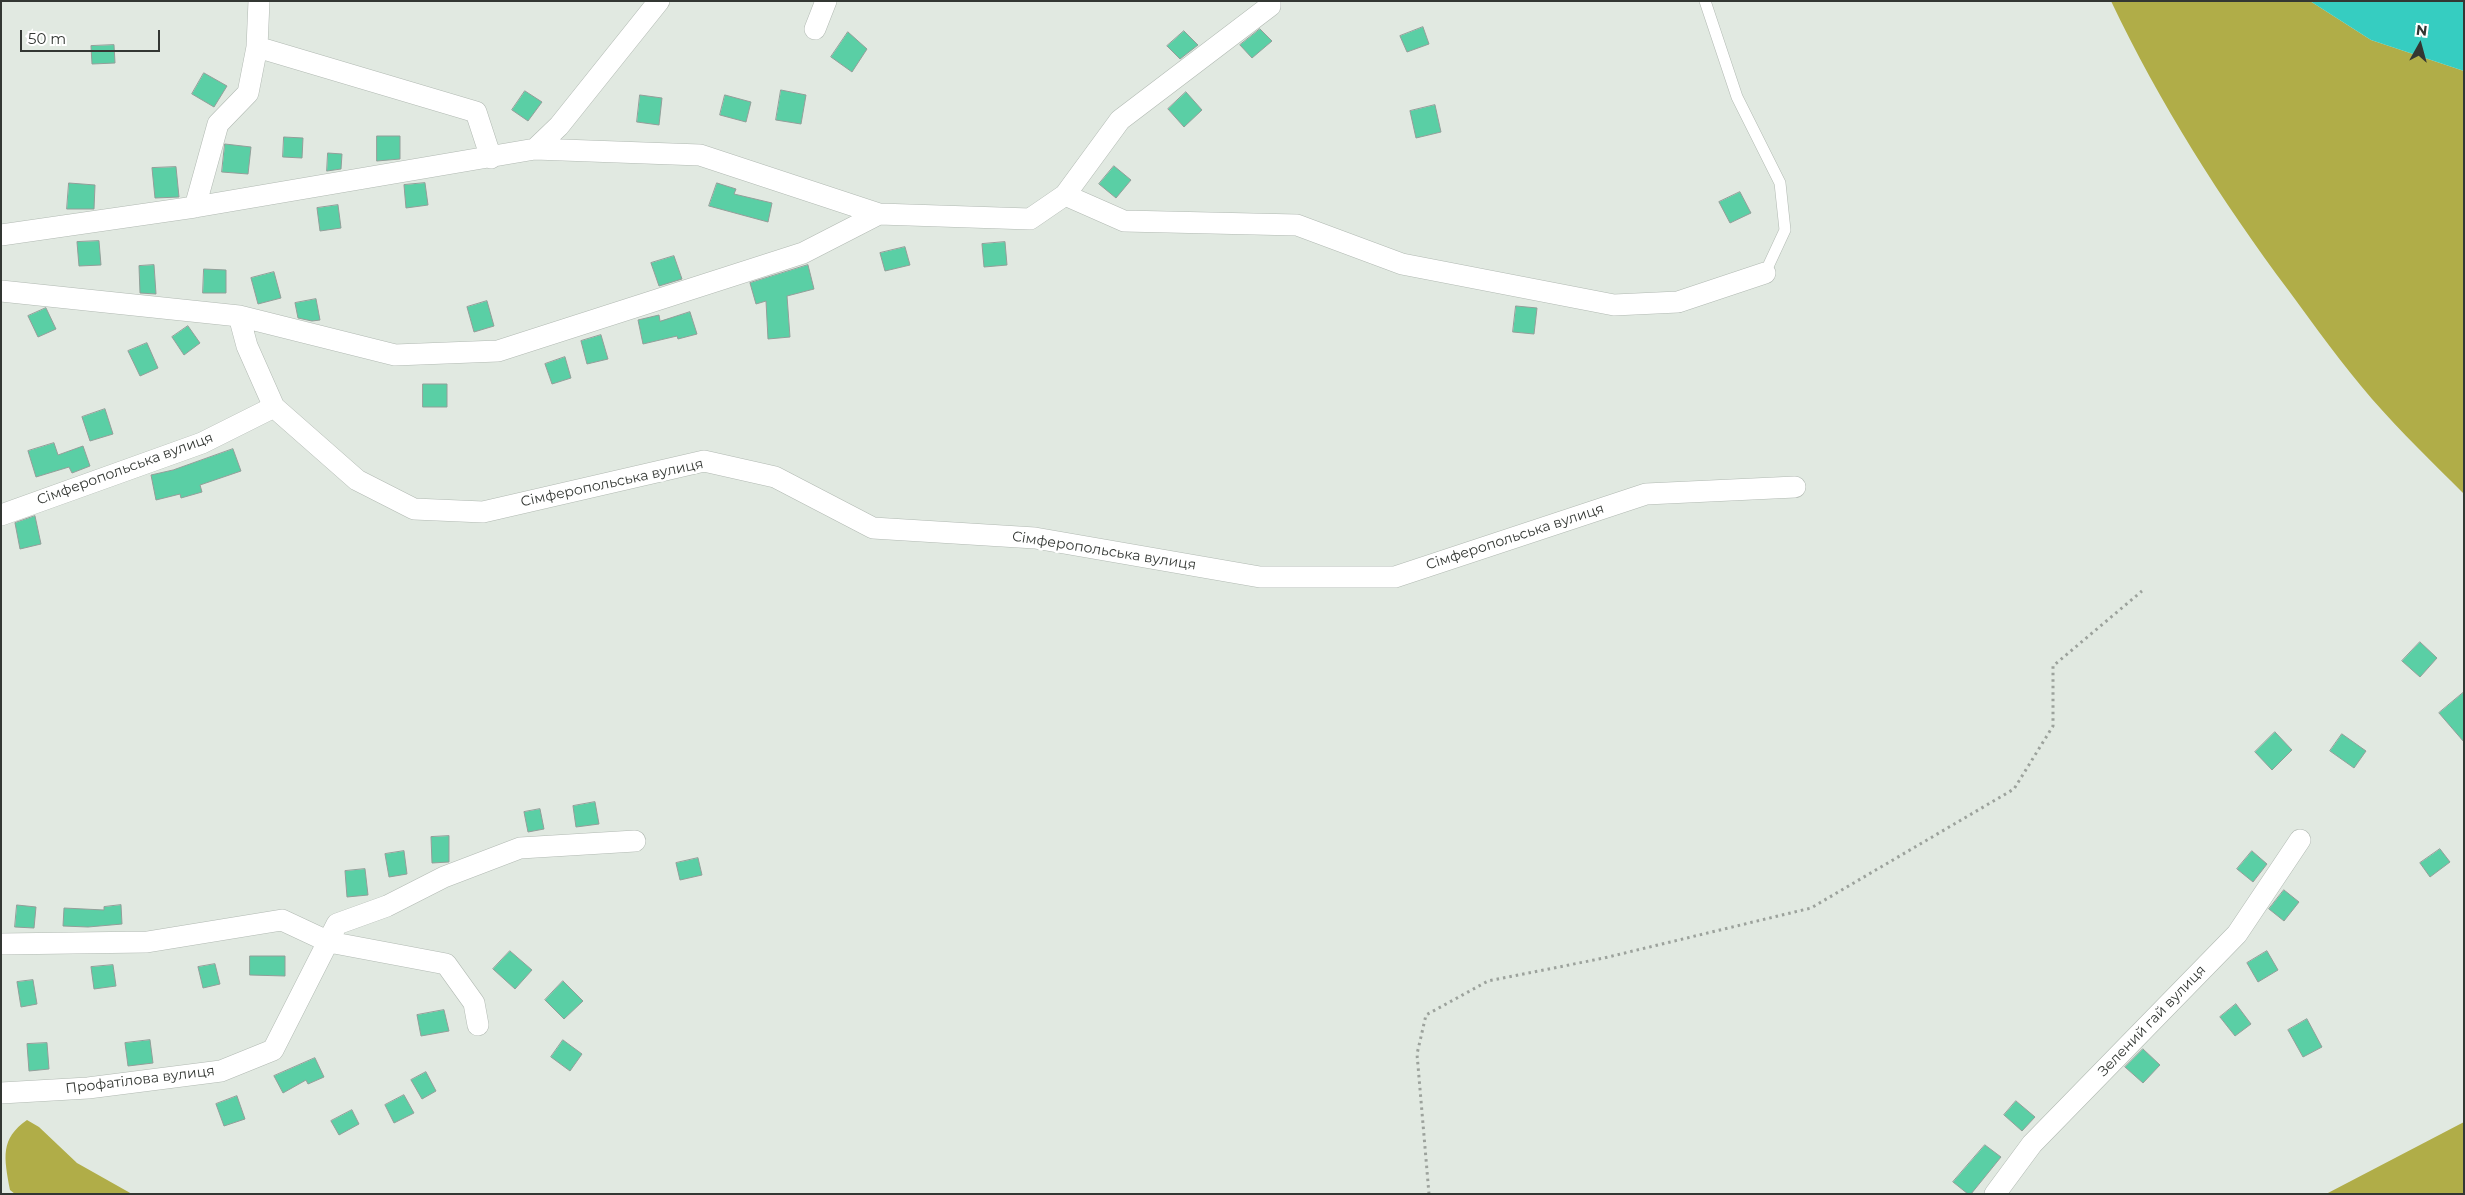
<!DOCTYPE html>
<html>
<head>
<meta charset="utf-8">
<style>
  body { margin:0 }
  #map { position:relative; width:2465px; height:1195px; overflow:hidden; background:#e1e9e1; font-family:Montserrat,sans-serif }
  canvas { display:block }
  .frame { position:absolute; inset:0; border:2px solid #333733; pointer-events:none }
  .north { position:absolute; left:2395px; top:20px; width:50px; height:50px; -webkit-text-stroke:4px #fff; paint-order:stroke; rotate:7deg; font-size:14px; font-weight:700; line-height:20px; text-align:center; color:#333733 }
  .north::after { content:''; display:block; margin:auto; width:18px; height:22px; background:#333733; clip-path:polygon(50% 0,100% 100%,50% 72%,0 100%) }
  .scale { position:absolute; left:20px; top:30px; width:140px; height:22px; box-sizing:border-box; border:2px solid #333733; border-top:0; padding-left:6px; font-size:15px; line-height:18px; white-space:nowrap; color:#333733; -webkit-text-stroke:4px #fff; paint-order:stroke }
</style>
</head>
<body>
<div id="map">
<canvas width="2465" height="1195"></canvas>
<div class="frame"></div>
<div class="north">N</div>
<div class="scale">50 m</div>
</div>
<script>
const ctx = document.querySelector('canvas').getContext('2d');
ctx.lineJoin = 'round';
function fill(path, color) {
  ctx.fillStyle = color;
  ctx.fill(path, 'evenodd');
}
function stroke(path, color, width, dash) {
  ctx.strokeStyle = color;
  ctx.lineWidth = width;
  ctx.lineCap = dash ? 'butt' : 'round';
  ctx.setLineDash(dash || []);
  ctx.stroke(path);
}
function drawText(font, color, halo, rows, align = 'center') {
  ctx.font = font + ' Montserrat,sans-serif';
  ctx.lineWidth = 5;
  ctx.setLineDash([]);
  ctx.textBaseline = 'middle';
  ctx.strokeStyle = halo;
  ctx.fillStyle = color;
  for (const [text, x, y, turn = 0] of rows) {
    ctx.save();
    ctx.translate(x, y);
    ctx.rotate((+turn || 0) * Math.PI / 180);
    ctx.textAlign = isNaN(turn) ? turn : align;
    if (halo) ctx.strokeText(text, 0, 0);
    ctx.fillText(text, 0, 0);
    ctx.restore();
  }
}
const forest = new Path2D(`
  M 2111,1 L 2310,1 L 2371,40 L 2464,71 L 2464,494 C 2433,463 2401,432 2372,399 C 2342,364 2316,328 2289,291 C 2221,200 2160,104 2111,1 Z
  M 27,1120 L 39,1127 L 77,1163 L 132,1194 L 15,1194 L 10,1190 C 4,1157 0,1139 27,1120 Z
  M 2464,1122 L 2464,1194 L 2326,1194 Z`);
const water = new Path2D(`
  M 2310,1 L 2464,1 L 2464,71 L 2371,40 Z`);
const building = new Path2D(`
  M 1423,27 L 1429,44 L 1407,52 L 1400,36 Z
  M 1260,29 L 1272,41 L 1252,58 L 1240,45 Z
  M 1184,31 L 1198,45 L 1180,59 L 1167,46 Z
  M 848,32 L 867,49 L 852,72 L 831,57 Z
  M 114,45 L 115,63 L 92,64 L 91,46 Z
  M 204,73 L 227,86 L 214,107 L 192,94 Z
  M 781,90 L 806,95 L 801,124 L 776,120 Z
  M 525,91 L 542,102 L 528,121 L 512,110 Z
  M 1186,92 L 1202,110 L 1184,127 L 1168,109 Z
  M 640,95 L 662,98 L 659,125 L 637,122 Z
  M 725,95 L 751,102 L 746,122 L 720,115 Z
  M 1435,105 L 1441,132 L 1416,138 L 1410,111 Z
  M 377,136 L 400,136 L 400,159 L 377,161 Z
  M 284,137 L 303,138 L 302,158 L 283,157 Z
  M 225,144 L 251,147 L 248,174 L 222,172 Z
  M 328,153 L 342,154 L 341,169 L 327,171 Z
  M 1114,166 L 1131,180 L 1116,198 L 1099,184 Z
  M 176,167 L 179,197 L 155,198 L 152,168 Z
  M 69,183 L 95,185 L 94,209 L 67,209 Z
  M 425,183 L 428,205 L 406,208 L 404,185 Z
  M 717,183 L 736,189 L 734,194 L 772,203 L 768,222 L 709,206 Z
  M 1740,192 L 1751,213 L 1730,223 L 1719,202 Z
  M 338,205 L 341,228 L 320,231 L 317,208 Z
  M 99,241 L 101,265 L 79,266 L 77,242 Z
  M 1005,242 L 1007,265 L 984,267 L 982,244 Z
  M 905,247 L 910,265 L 885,271 L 880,253 Z
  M 674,256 L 682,279 L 659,286 L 651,263 Z
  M 154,265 L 156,294 L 140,293 L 139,266 Z
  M 808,265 L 814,289 L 787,296 L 790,337 L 768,339 L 766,301 L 756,304 L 750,283 Z
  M 204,269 L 226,270 L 226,293 L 203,293 Z
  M 274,272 L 281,298 L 258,304 L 251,278 Z
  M 316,299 L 320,320 L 312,321 L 298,318 L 295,303 Z
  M 487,301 L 494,326 L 474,332 L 467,307 Z
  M 1516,306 L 1537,308 L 1534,334 L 1513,332 Z
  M 46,308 L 56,329 L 38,337 L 28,316 Z
  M 690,312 L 697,334 L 678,339 L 677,336 L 643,344 L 638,320 L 659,315 L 660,321 Z
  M 188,326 L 200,343 L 184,355 L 172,337 Z
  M 601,335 L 608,359 L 587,364 L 581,341 Z
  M 147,343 L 158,368 L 140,376 L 128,351 Z
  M 565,357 L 571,378 L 552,384 L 545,364 Z
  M 423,384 L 447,384 L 447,407 L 423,407 Z
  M 105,409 L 113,434 L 90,441 L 82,417 Z
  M 54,443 L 58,455 L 83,446 L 90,466 L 72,473 L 69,467 L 36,477 L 28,451 Z
  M 233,449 L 241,471 L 200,485 L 202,492 L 181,498 L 180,494 L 156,500 L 151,475 L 173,470 Z
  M 35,516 L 41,544 L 20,549 L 15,523 Z
  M 2420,642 L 2437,658 L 2420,677 L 2402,661 Z
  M 2464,692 L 2464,742 L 2439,713 Z
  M 2275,732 L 2292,750 L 2272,770 L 2255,752 Z
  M 2342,734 L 2366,751 L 2354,768 L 2330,751 Z
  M 595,802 L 599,824 L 576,827 L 573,806 Z
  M 540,809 L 544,829 L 528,832 L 524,812 Z
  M 449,836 L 449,862 L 432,863 L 431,837 Z
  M 2440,849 L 2450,862 L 2430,877 L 2420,863 Z
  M 404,851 L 407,874 L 389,877 L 385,854 Z
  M 2252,851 L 2267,864 L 2253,882 L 2237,869 Z
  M 698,858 L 702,875 L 680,880 L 676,863 Z
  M 365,869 L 368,895 L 347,897 L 345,871 Z
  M 2284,890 L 2299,902 L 2284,921 L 2269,909 Z
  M 17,905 L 36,907 L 34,928 L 15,927 Z
  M 121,905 L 122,924 L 88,927 L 63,926 L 64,908 L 104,910 L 104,907 Z
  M 510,951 L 532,970 L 515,989 L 493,969 Z
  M 2267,951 L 2278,970 L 2258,982 L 2247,963 Z
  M 250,956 L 285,956 L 285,976 L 250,975 Z
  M 215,964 L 220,984 L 203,988 L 198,967 Z
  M 113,965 L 116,986 L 94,989 L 91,967 Z
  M 33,980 L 37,1004 L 21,1007 L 17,982 Z
  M 563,981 L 583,1001 L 564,1019 L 545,1000 Z
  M 2236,1004 L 2251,1024 L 2235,1036 L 2220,1017 Z
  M 444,1010 L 449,1031 L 421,1036 L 417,1015 Z
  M 2307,1019 L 2322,1047 L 2303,1057 L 2288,1030 Z
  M 150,1040 L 153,1063 L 128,1066 L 125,1043 Z
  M 563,1040 L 582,1054 L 570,1071 L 551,1057 Z
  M 47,1043 L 49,1069 L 29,1071 L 27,1044 Z
  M 2143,1049 L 2160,1065 L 2143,1083 L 2125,1067 Z
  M 315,1058 L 324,1077 L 308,1084 L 306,1080 L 283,1093 L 274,1076 Z
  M 426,1072 L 436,1091 L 422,1099 L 411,1080 Z
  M 404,1095 L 414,1113 L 394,1123 L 385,1105 Z
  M 237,1096 L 245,1119 L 224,1126 L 216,1104 Z
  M 2016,1101 L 2035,1117 L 2022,1131 L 2004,1115 Z
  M 352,1110 L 359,1124 L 339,1135 L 331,1121 Z
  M 1985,1145 L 2001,1157 L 1971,1194 L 1968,1194 L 1953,1182 Z`);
const path = new Path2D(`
  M 1429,1194 L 1417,1054 L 1426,1015 L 1488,981 L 1604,958 L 1811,908 L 2014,789 L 2053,726 L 2053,666 L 2142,591`);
const service = new Path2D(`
  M 1705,1 L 1737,97 L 1780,183 L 1785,230 L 1765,273`);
const minor = new Path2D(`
  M 815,29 L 826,1
  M 257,47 L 476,112 L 491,158
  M 535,149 L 559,126 L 659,1
  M 1065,195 L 1124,221 L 1297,225 L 1402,264 L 1614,305 L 1678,302 L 1765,273
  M 195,207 L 218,124 L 248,93 L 257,47 L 259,1
  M 1,235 L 195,207 L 535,149 L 700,155 L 879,214
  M 1,291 L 239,316 L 395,355 L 498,351 L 803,253 L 879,214 L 1030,219 L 1065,195 L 1120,120 L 1270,6 L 1270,1
  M 239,316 L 247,346 L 274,407 L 357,480 L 414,509 L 483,512 L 704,461 L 775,477 L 873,528 L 1035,538 L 1260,577 L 1395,577 L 1646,494 L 1795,487
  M 1,515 L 202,443 L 274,407
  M 1,944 L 147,942 L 282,920 L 329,942 L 446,964 L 474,1003 L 478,1025
  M 1,1093 L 88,1088 L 221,1071 L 273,1050 L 337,924 L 387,906 L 444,877 L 520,848 L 635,841
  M 1995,1194 L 2032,1144 L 2237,934 L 2300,840`);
const streetNames = [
  ["Сімферопольська вулиця",125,469,-20],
  ["Сімферопольська вулиця",612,483,-12],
  ["Сімферопольська вулиця",1515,537,-18],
  ["Сімферопольська вулиця",1104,551,9],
  ["Зелений гай вулиця",2152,1021,-46],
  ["Профатілова вулиця",140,1080,-7]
];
fill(forest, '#b0ad48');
fill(water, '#36cdc1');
fill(building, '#5acfa5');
stroke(building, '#939e99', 1);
stroke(service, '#b1b9b2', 12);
stroke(minor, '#b1b9b2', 22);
stroke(path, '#9ca29c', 3, [2.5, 4]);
stroke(service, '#fff', 11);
stroke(minor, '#fff', 21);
drawText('14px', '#333733', '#fff', streetNames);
</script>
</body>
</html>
